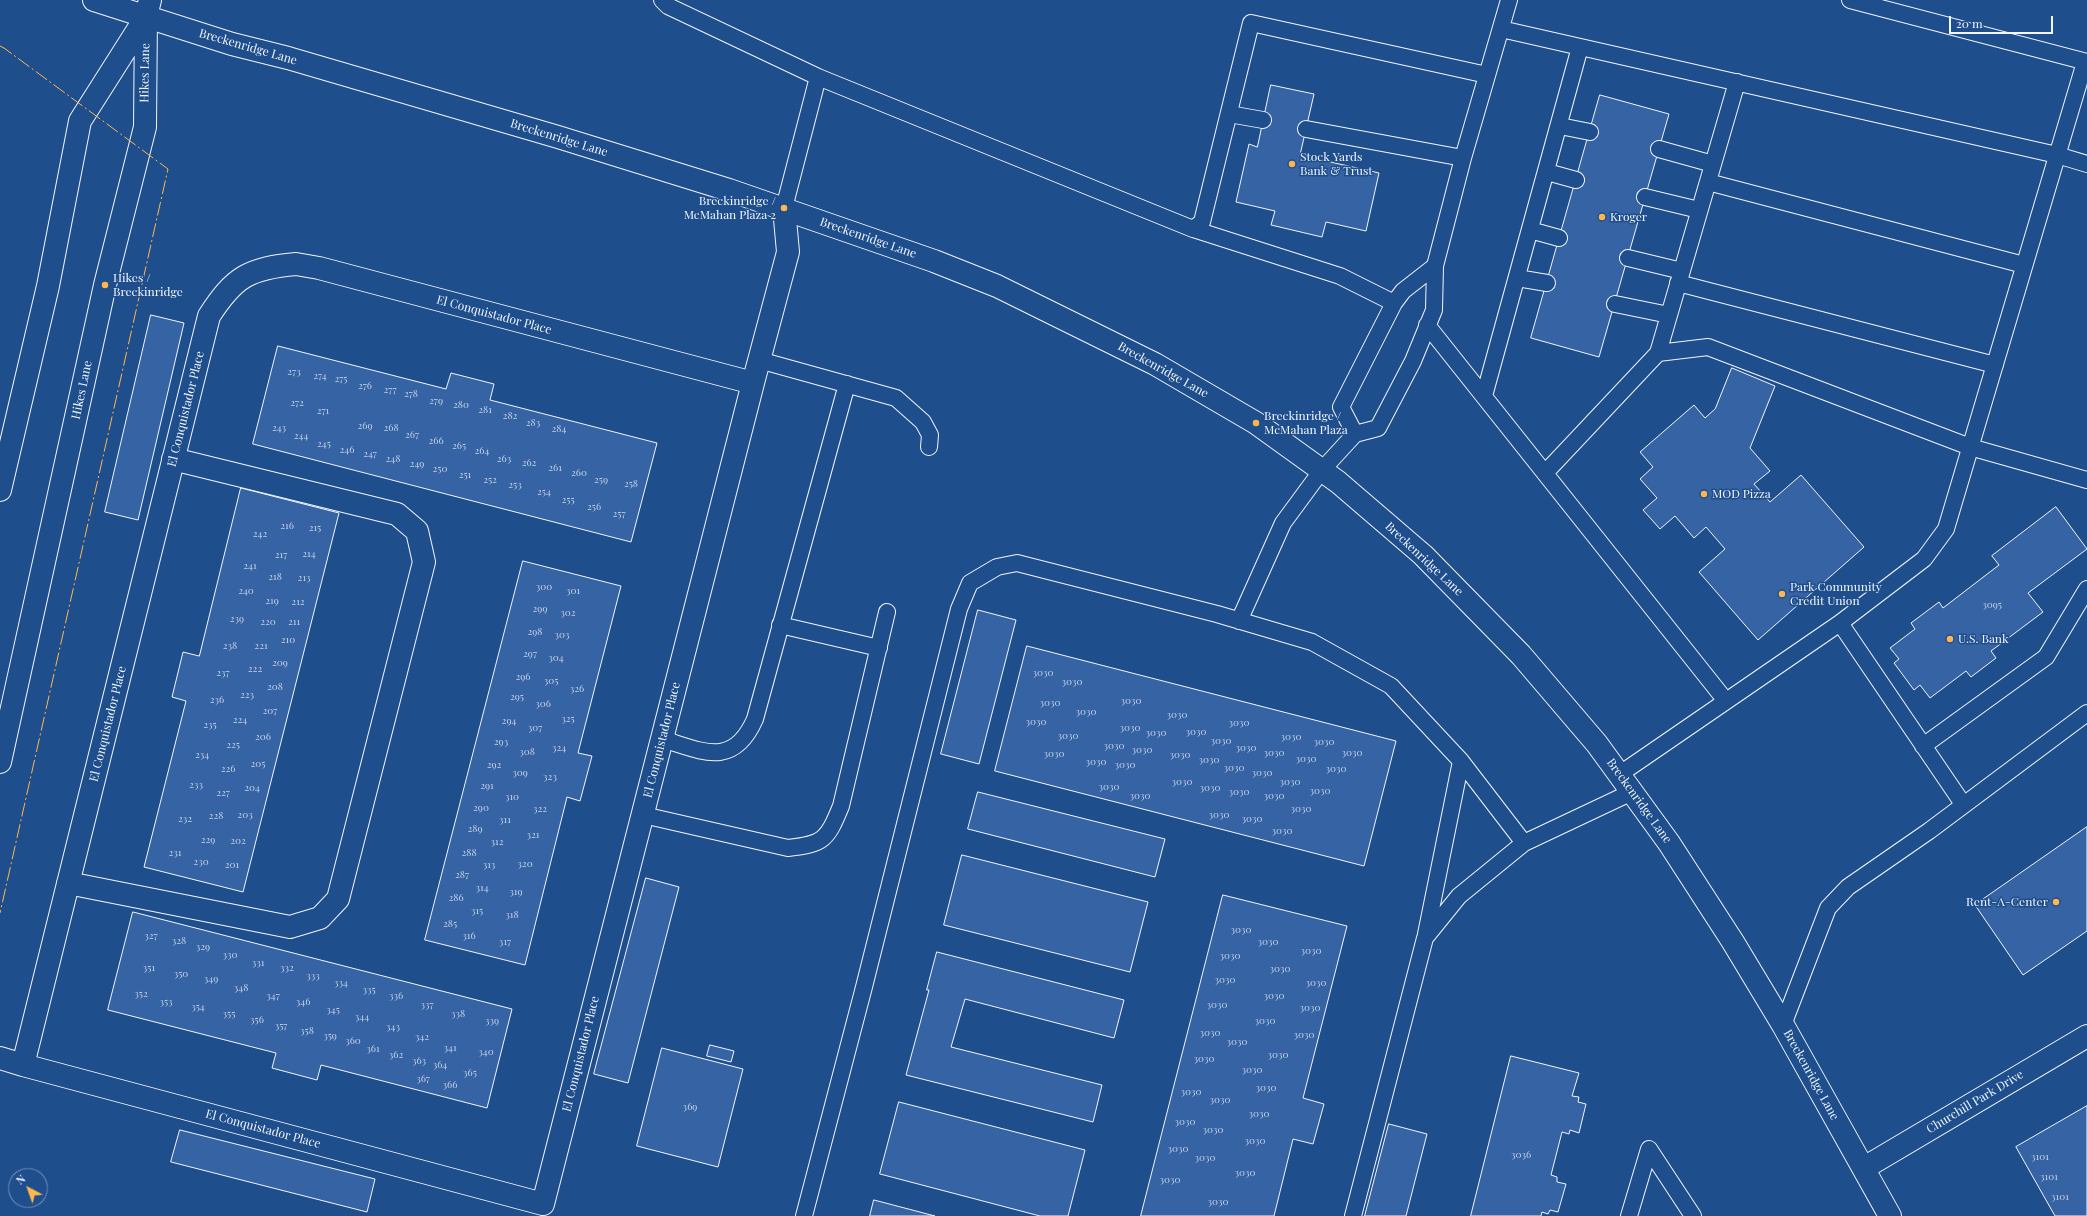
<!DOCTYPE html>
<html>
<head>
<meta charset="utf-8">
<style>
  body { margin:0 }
  #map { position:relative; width:2087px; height:1216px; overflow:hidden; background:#1f4e8c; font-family:"Playfair Display",serif }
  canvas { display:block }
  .north { position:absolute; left:8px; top:1168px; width:40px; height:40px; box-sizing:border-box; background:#1f4e8c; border:1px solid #7391ba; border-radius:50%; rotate:319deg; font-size:11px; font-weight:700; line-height:16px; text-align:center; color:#f2f6ff }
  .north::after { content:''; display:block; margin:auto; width:14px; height:18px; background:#ffb74d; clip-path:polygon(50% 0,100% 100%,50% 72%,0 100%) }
  .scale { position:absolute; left:1949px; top:16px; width:104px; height:18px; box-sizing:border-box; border:2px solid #f2f6ff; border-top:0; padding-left:5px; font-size:12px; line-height:14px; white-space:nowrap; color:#f2f6ff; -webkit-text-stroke:3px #1f4e8c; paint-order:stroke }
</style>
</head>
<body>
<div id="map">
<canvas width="2087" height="1216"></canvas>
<div class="north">N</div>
<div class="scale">20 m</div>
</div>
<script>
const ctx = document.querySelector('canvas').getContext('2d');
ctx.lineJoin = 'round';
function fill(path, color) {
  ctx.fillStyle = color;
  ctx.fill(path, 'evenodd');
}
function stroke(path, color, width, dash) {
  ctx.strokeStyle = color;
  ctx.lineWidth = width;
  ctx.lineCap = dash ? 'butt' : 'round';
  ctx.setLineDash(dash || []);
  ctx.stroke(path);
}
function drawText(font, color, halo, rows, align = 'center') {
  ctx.font = font + ' "Playfair Display",serif';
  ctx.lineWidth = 3;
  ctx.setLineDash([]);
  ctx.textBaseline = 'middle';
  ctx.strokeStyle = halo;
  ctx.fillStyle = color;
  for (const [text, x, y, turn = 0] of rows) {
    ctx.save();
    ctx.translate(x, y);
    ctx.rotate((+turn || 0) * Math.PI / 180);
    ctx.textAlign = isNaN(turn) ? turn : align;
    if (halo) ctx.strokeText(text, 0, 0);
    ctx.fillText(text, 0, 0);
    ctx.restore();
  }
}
const building = new Path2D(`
  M 1271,85 L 1314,94 L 1300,155 L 1379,173 L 1366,231 L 1326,222 L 1322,237 L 1271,225 L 1275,211 L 1236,202 L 1249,144 L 1257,147 Z
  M 1600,95 L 1669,114 L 1599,357 L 1531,338 Z
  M 151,315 L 184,323 L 138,520 L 105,512 Z
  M 278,346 L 446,389 L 451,373 L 494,384 L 490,400 L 657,443 L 631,542 L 253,444 Z
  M 1732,368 L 1775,386 L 1750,448 L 1770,471 L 1754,484 L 1770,502 L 1801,475 L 1864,547 L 1758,640 L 1699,572 L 1725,549 L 1706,527 L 1694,538 L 1675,516 L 1660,529 L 1643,510 L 1657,498 L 1640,479 L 1653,467 L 1640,452 L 1694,405 L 1705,418 L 1715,409 Z
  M 241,488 L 339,513 L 243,892 L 144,867 L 186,701 L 172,697 L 183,652 L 199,656 Z
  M 2056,507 L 2087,549 L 2028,593 L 2043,612 L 1991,651 L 1996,658 L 1971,677 L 1966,671 L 1930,698 L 1920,685 L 1914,690 L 1894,663 L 1899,659 L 1890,648 L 1915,629 L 1911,623 L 1939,602 L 1943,608 L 1999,565 L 1992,556 Z
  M 523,561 L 621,586 L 578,753 L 592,756 L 580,801 L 567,797 L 525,965 L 425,940 Z
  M 978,610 L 1016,620 L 979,764 L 941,754 Z
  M 1027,646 L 1396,741 L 1364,866 L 995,771 Z
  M 978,792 L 1165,839 L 1155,877 L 968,829 Z
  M 2087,827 L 2087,931 L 2023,975 L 1975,905 Z
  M 962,855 L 1148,902 L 1130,972 L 944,925 Z
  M 646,878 L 679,887 L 628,1083 L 594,1074 Z
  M 1223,895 L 1347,926 L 1303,1098 L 1324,1104 L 1313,1144 L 1293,1139 L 1274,1216 L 1141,1216 Z
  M 133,912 L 512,1009 L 487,1108 L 321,1065 L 317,1080 L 272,1068 L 276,1053 L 108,1010 Z
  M 937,952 L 1124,1000 L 1114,1038 L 965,999 L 951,1047 L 1102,1085 L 1093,1122 L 906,1075 L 929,990 L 927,990 Z
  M 710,1045 L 734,1051 L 731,1062 L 707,1056 Z
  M 662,1048 L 743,1069 L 718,1167 L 637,1146 Z
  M 1511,1056 L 1579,1073 L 1572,1096 L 1579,1097 L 1578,1102 L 1586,1104 L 1579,1133 L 1570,1130 L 1569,1134 L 1562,1132 L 1551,1175 L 1557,1177 L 1557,1182 L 1566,1184 L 1558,1212 L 1550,1210 L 1548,1214 L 1542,1212 L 1541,1216 L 1471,1216 Z
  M 899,1102 L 1085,1150 L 1068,1216 L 1040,1216 L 880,1174 Z
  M 2087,1106 L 2087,1216 L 2055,1216 L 2016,1147 Z
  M 1389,1124 L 1427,1134 L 1406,1216 L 1365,1216 Z
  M 180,1130 L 375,1179 L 367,1212 L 171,1162 Z
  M 874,1200 L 935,1216 L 870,1216 Z`);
const service = new Path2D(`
  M 662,0 L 668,6 L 818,77 L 1193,229 L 1202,222 L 1251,23 L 1487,75
  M 1850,0 L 2087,62
  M 1501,29 L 2057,155 L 2087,164
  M 1229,114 L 1263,120
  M 1560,126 L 1590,132
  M 1306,129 L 1463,158
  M 1659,149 L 1713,164
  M 1547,172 L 1576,180
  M 1708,182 L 2024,265
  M 1645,197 L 1699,210
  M 784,208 L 818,77
  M 1193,229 L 1340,276 L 1394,303
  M 1530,230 L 1559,238
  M 1628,258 L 1682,271
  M 1517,278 L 1547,283
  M 1678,283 L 1995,365
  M 1615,304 L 1669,315
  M 1427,325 L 1726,701
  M 1658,353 L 1708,347 L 1970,447 L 2087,480
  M 759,360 L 896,398 L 923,422 L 930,435 L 929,447
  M 1484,396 L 1580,47
  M 1355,434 L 1341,407 L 1394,303 L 1403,291 L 1435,266
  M 1545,473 L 1658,353 L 1737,82
  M 1239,621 L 1283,523 L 1322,470 L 1355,434 L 1378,428 L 1413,361 L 1434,310 L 1435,266 L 1463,158 L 1509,0
  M 1840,623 L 1963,804
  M 780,625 L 879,648
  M 662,739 C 702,751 733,769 755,719 L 847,384
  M 1923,746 L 2046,657 L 2087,589
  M 1620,774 L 1840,623 L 1924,559 L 1946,529 L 2085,62
  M 643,815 L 788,848 C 824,844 827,840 841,806 L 887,612
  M 1426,934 L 1461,761
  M 1783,1025 L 1828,908 L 1848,887 L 1929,831 L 2087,713
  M 804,1216 L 864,987 L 959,609 L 970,583 L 997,567 L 1017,563 L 1217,614 L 1312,642 L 1391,686 L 1461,761 L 1524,843
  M 1353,1216 L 1425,938 L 1459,896 L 1524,843 L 1632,792
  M 1629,1216 L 1649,1149 L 1693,1216`);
const minor = new Path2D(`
  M 296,264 L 319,268 L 753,383 L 543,1204 L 23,1065 L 209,316 C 234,277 249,268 296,264 Z
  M 753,383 L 788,252 L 784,208
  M 68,883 L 290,927 L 320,918 L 338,899 L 424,562 L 417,531 L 397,514 L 173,459
  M 0,1058 L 23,1065
  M 1864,1168 L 2087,1036`);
const secondary = new Path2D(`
  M 0,490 L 48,286 L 80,121 L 146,17
  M 0,762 L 105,285 L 145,127 L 146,16 L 150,0`);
const primary = new Path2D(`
  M 94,0 L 232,44 L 288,58 L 558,137 L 729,190 L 934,261 L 997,286 L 1155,364 L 1256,423 L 1338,482 L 1423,555 L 1521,655 L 1597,744 L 1669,843 L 1733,942 L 1783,1025 L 1890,1216`);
const power = new Path2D(`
  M 0,46 L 4,48 L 168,169 L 0,913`);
const markers = [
  [1292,164,4,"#ffb74d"],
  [784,208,4,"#ffb74d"],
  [1602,217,4,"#ffb74d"],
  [105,285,4,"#ffb74d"],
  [1256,423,4,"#ffb74d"],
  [1704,494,4,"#ffb74d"],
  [1782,594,4,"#ffb74d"],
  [1950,639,4,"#ffb74d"],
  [2056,902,4,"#ffb74d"]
];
const numberNames = [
  ["273",294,372],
  ["274",320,376],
  ["275",341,379],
  ["276",365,386],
  ["277",390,390],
  ["278",411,394],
  ["279",436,401],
  ["272",297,403],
  ["280",461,405],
  ["281",485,410],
  ["271",323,411],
  ["282",510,416],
  ["283",533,423],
  ["269",365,426],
  ["243",279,428],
  ["268",391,428],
  ["284",559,429],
  ["267",412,435],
  ["244",301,436],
  ["266",436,441],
  ["245",324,444],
  ["265",459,446],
  ["246",347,450],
  ["264",482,451],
  ["247",370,454],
  ["248",393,459],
  ["263",504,459],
  ["262",529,463],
  ["249",417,464],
  ["261",555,468],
  ["250",440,469],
  ["260",579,473],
  ["251",465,475],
  ["252",490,480],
  ["259",601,480],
  ["258",631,484],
  ["253",515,485],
  ["254",544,492],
  ["255",568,500],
  ["256",594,507],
  ["257",619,514],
  ["216",287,526],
  ["215",315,528],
  ["242",260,534],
  ["214",309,554],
  ["217",281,555],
  ["241",250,566],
  ["218",275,577],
  ["213",304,578],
  ["300",544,587],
  ["240",246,591],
  ["301",573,591],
  ["219",272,601],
  ["212",298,602],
  ["3095",1992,605],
  ["299",540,609],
  ["302",568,613],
  ["239",237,619],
  ["220",268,622],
  ["211",294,622],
  ["298",535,632],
  ["303",562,635],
  ["210",288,640],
  ["238",230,646],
  ["221",261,646],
  ["297",530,654],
  ["304",556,658],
  ["209",280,663],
  ["222",255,669],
  ["237",223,673],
  ["3030",1043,673],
  ["296",523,677],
  ["305",551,681],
  ["3030",1072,682],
  ["208",275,687],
  ["326",577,689],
  ["223",247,695],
  ["295",517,697],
  ["236",217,700],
  ["3030",1131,701],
  ["3030",1050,703],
  ["306",543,704],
  ["207",270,711],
  ["3030",1086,712],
  ["3030",1177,715],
  ["325",568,719],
  ["224",240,720],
  ["294",509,721],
  ["3030",1036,722],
  ["3030",1239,723],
  ["235",210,725],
  ["307",535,728],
  ["3030",1130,728],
  ["3030",1196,732],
  ["3030",1156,733],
  ["3030",1068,736],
  ["206",263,737],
  ["3030",1291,737],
  ["3030",1221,741],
  ["293",501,742],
  ["3030",1324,742],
  ["225",233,745],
  ["3030",1114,746],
  ["324",559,748],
  ["3030",1246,748],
  ["3030",1142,750],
  ["308",527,752],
  ["3030",1274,753],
  ["3030",1352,753],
  ["3030",1054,754],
  ["234",202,755],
  ["3030",1180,755],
  ["3030",1306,759],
  ["3030",1209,760],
  ["3030",1096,762],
  ["205",258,764],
  ["292",494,765],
  ["3030",1125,765],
  ["3030",1234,768],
  ["226",228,769],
  ["3030",1336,769],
  ["309",520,773],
  ["3030",1262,773],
  ["323",550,777],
  ["3030",1182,782],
  ["3030",1290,782],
  ["233",196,785],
  ["291",487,786],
  ["3030",1109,787],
  ["204",252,788],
  ["3030",1210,788],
  ["3030",1320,791],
  ["3030",1239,792],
  ["227",223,793],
  ["3030",1140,796],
  ["3030",1274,796],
  ["310",512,797],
  ["290",481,808],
  ["322",540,809],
  ["3030",1301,809],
  ["203",245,815],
  ["3030",1219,815],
  ["228",216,816],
  ["232",185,819],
  ["3030",1252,819],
  ["311",505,820],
  ["289",475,829],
  ["3030",1282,831],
  ["321",533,835],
  ["229",208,840],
  ["202",238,841],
  ["312",497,842],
  ["231",175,853],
  ["288",469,853],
  ["230",201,862],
  ["320",525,864],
  ["201",232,865],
  ["313",489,865],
  ["287",462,875],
  ["314",482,888],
  ["319",516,892],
  ["286",456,898],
  ["315",477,911],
  ["318",512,915],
  ["285",450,924],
  ["3030",1241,930],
  ["327",151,936],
  ["316",469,936],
  ["328",179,941],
  ["317",505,942],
  ["3030",1268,942],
  ["329",203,947],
  ["3030",1311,951],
  ["330",230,955],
  ["3030",1230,956],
  ["331",258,963],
  ["351",149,968],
  ["332",287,968],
  ["3030",1280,969],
  ["350",181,974],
  ["333",313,976],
  ["349",211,979],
  ["3030",1225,980],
  ["334",341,983],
  ["3030",1316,983],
  ["348",241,988],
  ["335",369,990],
  ["352",141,994],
  ["347",273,996],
  ["336",396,996],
  ["3030",1274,996],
  ["353",166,1002],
  ["346",303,1002],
  ["337",427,1005],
  ["3030",1217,1005],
  ["354",198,1007],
  ["3030",1310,1008],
  ["345",333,1010],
  ["355",229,1014],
  ["338",458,1014],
  ["344",362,1017],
  ["356",257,1020],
  ["339",492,1021],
  ["3030",1265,1021],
  ["357",281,1026],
  ["343",393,1027],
  ["358",307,1031],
  ["3030",1210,1033],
  ["3030",1304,1035],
  ["359",330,1036],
  ["342",422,1037],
  ["360",353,1041],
  ["3030",1237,1042],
  ["341",450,1048],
  ["361",373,1049],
  ["340",486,1052],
  ["362",396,1055],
  ["3030",1278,1055],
  ["3030",1204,1059],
  ["363",419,1061],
  ["364",440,1065],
  ["3030",1252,1070],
  ["365",470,1073],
  ["367",423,1079],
  ["366",450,1085],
  ["3030",1266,1088],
  ["3030",1191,1092],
  ["3030",1220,1100],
  ["369",690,1107],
  ["3030",1259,1114],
  ["3030",1185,1122],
  ["3030",1213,1130],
  ["3030",1255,1141],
  ["3030",1178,1149],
  ["3036",1521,1155],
  ["3101",2040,1157],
  ["3030",1205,1158],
  ["3030",1245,1173],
  ["3101",2049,1177],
  ["3030",1170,1180],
  ["3101",2060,1197],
  ["3030",1218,1202]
];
const streetNames = [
  ["Breckenridge Lane",248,47,16],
  ["Hikes Lane",145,73,-89],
  ["Breckenridge Lane",559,138,17],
  ["Breckenridge Lane",868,238,19],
  ["El Conquistador Place",494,315,15],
  ["Breckenridge Lane",1163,370,29],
  ["Hikes Lane",82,390,-78],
  ["El Conquistador Place",186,409,-76],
  ["Breckenridge Lane",1424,559,43],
  ["El Conquistador Place",108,724,-76],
  ["El Conquistador Place",662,740,-76],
  ["Breckenridge Lane",1639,801,54],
  ["El Conquistador Place",581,1054,-76],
  ["Breckenridge Lane",1811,1075,61],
  ["Churchill Park Drive",1975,1102,-31],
  ["El Conquistador Place",263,1129,15]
];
const poiNames = [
  ["Stock Yards",1300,157],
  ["Bank & Trust",1300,171],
  ["Breckinridge /",776,201,"right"],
  ["McMahan Plaza 2",776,215,"right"],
  ["Kroger",1610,217],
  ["Hikes /",113,278],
  ["Breckinridge",113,292],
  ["Breckinridge /",1264,416],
  ["McMahan Plaza",1264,430],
  ["MOD Pizza",1712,494],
  ["Park Community",1790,587],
  ["Credit Union",1790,601],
  ["U.S. Bank",1958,639],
  ["Rent-A-Center",2048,902,"right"]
];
fill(building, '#3563a3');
stroke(building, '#f2f6ff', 1);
stroke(service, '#f2f6ff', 18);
stroke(minor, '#f2f6ff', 24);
stroke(secondary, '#f2f6ff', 24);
stroke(primary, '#f2f6ff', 24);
stroke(service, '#1f4e8c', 16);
stroke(minor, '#1f4e8c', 22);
stroke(secondary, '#1f4e8c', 22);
stroke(primary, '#1f4e8c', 22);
stroke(power, '#ffb74d', 1, [14, 3, 2, 3]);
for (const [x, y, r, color] of markers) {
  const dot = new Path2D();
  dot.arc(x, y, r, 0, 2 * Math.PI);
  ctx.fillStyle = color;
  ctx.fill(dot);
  stroke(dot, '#1f4e8c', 1.5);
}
drawText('10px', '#c3d1e8', null, numberNames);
drawText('12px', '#f2f6ff', '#1f4e8c', streetNames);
drawText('12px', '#f2f6ff', '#1f4e8c', poiNames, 'left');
</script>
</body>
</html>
